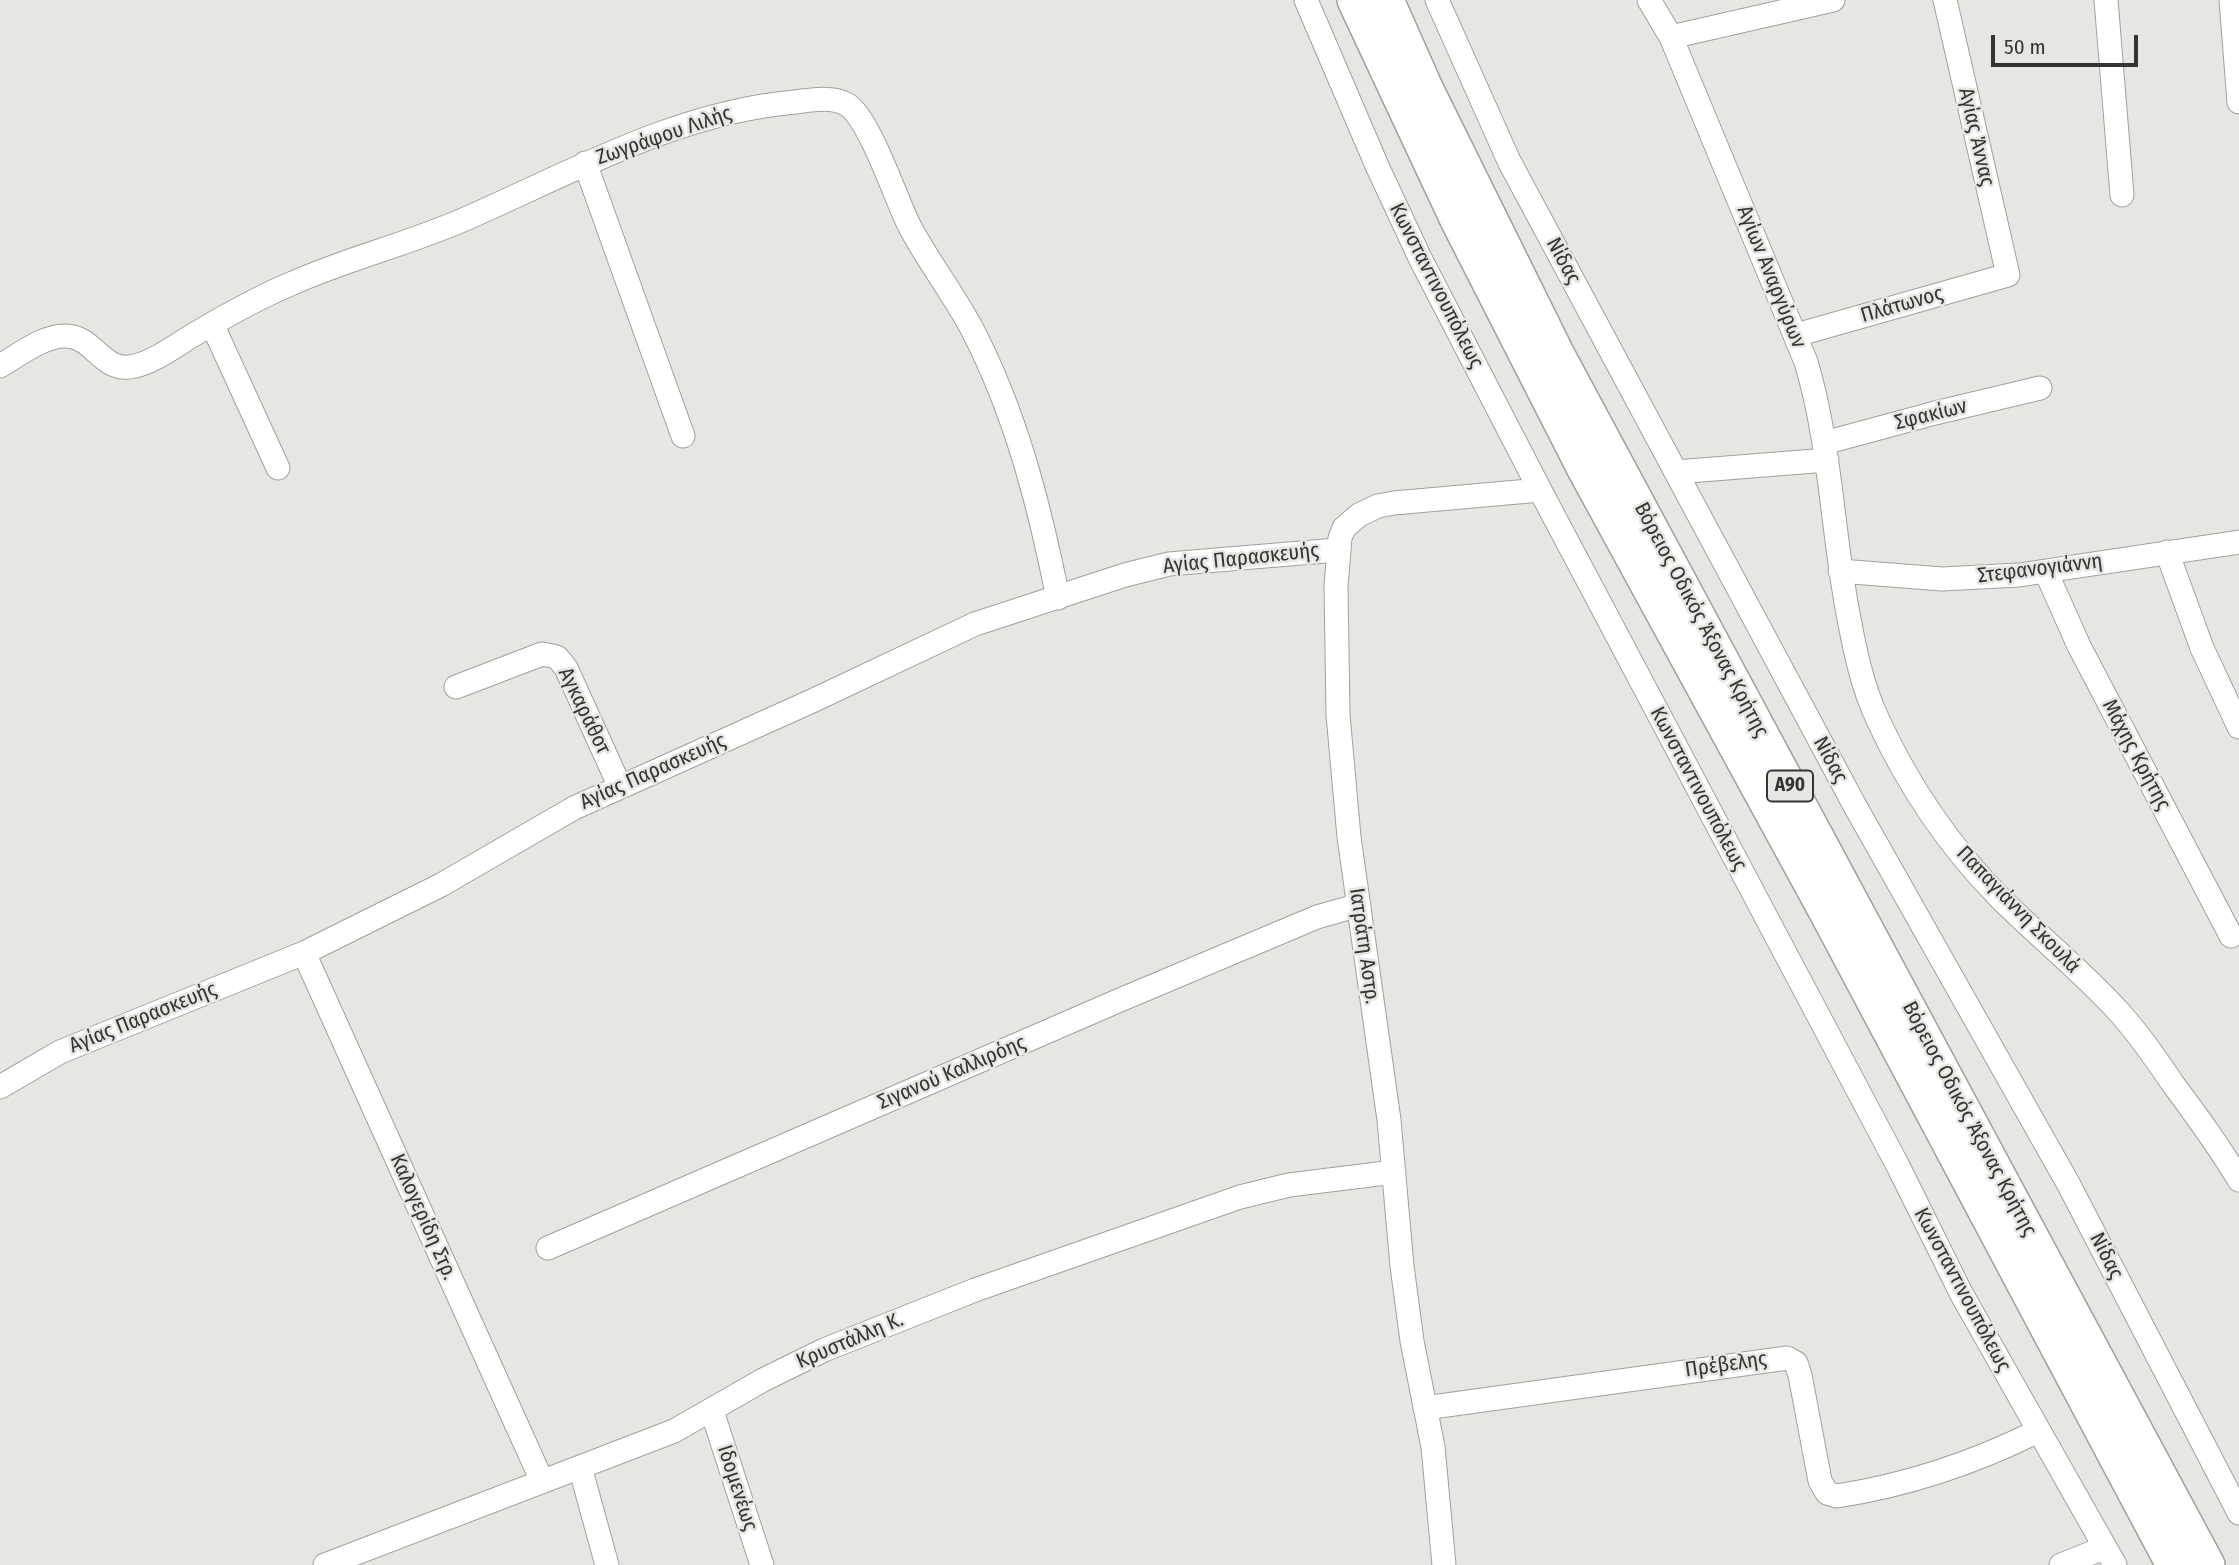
<!DOCTYPE html>
<html>
<head>
<meta charset="utf-8">
<style>
  body { margin:0 }
  #map { position:relative; width:2239px; height:1565px; overflow:hidden; background:#e8e6e3; font-family:"Fira Sans Condensed",sans-serif }
  canvas { display:block }
  .scale { position:absolute; left:1991px; top:35px; width:147px; height:32px; box-sizing:border-box; border:4px solid #353433; border-top:0; padding-left:9px; font-size:21px; line-height:24px; white-space:nowrap; color:#353433; -webkit-text-stroke:5px #e8e6e3; paint-order:stroke }
</style>
</head>
<body>
<div id="map">
<canvas width="2239" height="1565"></canvas>
<div class="scale">50 m</div>
</div>
<script>
const ctx = document.querySelector('canvas').getContext('2d');
ctx.lineJoin = 'round';
function stroke(path, color, width, dash) {
  ctx.strokeStyle = color;
  ctx.lineWidth = width;
  ctx.lineCap = dash ? 'butt' : 'round';
  ctx.setLineDash(dash || []);
  ctx.stroke(path);
}
function drawText(font, color, halo, rows, align = 'center') {
  ctx.font = font + ' "Fira Sans Condensed",sans-serif';
  ctx.lineWidth = 5;
  ctx.setLineDash([]);
  ctx.textBaseline = 'middle';
  ctx.strokeStyle = halo;
  ctx.fillStyle = color;
  for (const [text, x, y, turn = 0] of rows) {
    ctx.save();
    ctx.translate(x, y);
    ctx.rotate((+turn || 0) * Math.PI / 180);
    ctx.textAlign = isNaN(turn) ? turn : align;
    if (halo) ctx.strokeText(text, 0, 0);
    ctx.fillText(text, 0, 0);
    ctx.restore();
  }
}
const minor = new Path2D(`
  M 1306,0 L 1378,168 L 1420,258 L 1540,490 L 1898,1166 L 1961,1293 L 2115,1565
  M 1437,0 L 1509,161 L 1855,806 L 2069,1185 L 2239,1513
  M 1649,0 L 1671,37 L 1806,362 C 1830,442 1832,526 1847,608 C 1854,646 1861,684 1878,720 C 1908,785 1950,847 2000,898 C 2039,937 2082,971 2119,1012 C 2139,1034 2156,1059 2173,1084 C 2196,1115 2219,1146 2239,1180
  M 2106,0 L 2122,195
  M 2231,0 L 2239,102
  M 1671,37 L 1833,0
  M 585,163 L 683,436
  M 212,324 L 278,468
  M 1796,335 L 2008,275 L 1945,0
  M 0,366 C 19,355 44,335 66,336 C 93,336 102,371 130,367 C 152,364 176,345 195,334 C 227,315 259,297 293,283 C 351,257 413,243 472,216 C 576,170 679,112 795,102 C 811,100 831,96 846,104 C 869,116 896,200 910,227 C 928,261 952,292 971,327 C 1016,413 1039,504 1058,598
  M 1824,443 L 1935,413 L 2040,388
  M 1676,472 L 1827,460
  M 2167,552 L 2202,648 L 2239,727
  M 1840,571 L 1942,579 L 2019,575 L 2239,542
  M 2046,572 L 2079,646 L 2231,936
  M 456,687 L 542,654 L 557,657 L 566,668 L 620,787
  M 304,953 L 542,1481
  M 0,1087 L 60,1052 L 304,953 L 441,885 L 574,808 L 812,701 L 975,624 L 1125,575 L 1169,564 L 1337,550
  M 548,1248 L 1120,1000 L 1317,917 L 1359,905
  M 1425,1408 L 1787,1358 L 1796,1363 L 1800,1375 L 1820,1481 L 1827,1493 L 1837,1496 C 1908,1485 1974,1463 2038,1431
  M 712,1411 L 762,1565
  M 580,1467 L 607,1565
  M 325,1565 L 674,1431 L 763,1380 L 824,1350 L 975,1290 L 1240,1197 L 1289,1185 L 1394,1172
  M 1444,1565 L 1433,1447 L 1412,1341 L 1402,1266 L 1389,1120 L 1349,837 L 1338,715 L 1336,586 L 1340,538 L 1344,528 L 1359,515 L 1378,506 L 1394,503 L 1540,490
  M 2061,1565 L 2104,1548`);
const highway = new Path2D(`
  M 1354,0 L 1457,220 L 1584,469 L 1827,914 L 2173,1565
  M 1387,0 L 1426,88 L 1558,355 L 2208,1565`);
const shields = [
  [1790,786,46]
];
const shieldNames = [
  ["Α90",1790,786]
];
const streetNames = [
  ["Ζωγράφου Λιλής",664,136,-19],
  ["Αγίας Άννας",1976,137,77],
  ["Νίδας",1563,261,62],
  ["Αγίων Αναργύρων",1771,277,68],
  ["Κωνσταντινουπόλεως",1436,286,63],
  ["Πλάτωνος",1902,305,-16],
  ["Σφακίων",1931,415,-14],
  ["Αγίας Παρασκευής",1241,559,-6],
  ["Στεφανογιάννη",2040,569,-7],
  ["Βόρειος Οδικός Άξονας Κρήτης",1701,620,62],
  ["Αγκαράθοτ",584,711,64],
  ["Μάχης Κρήτης",2136,755,62],
  ["Νίδας",1830,760,62],
  ["Αγίας Παρασκευής",653,772,-24],
  ["Κωνσταντινουπόλεως",1698,789,62],
  ["Παπαγιάννη Σκουλά",2018,910,46],
  ["Ιατράτη Αστρ.",1364,946,82],
  ["Αγίας Παρασκευής",143,1018,-22],
  ["Σιγανού Καλλιρόης",952,1073,-23],
  ["Βόρειος Οδικός Άξονας Κρήτης",1969,1119,62],
  ["Καλογερίδη Στρ.",423,1217,66],
  ["Νίδας",2106,1256,63],
  ["Κωνσταντινουπόλεως",1962,1290,62],
  ["Κρυστάλλη Κ.",850,1341,-23],
  ["Πρέβελης",1726,1365,-8],
  ["Ιδομενέως",737,1488,72]
];
stroke(minor, '#a1a09d', 25);
stroke(highway, '#a1a09d', 36);
stroke(minor, '#fff', 23);
stroke(highway, '#fff', 33);
for (const [x, y, w] of shields) {
  const box = new Path2D();
  box.roundRect(x - w / 2, y - 15.5, w, 31, 5);
  ctx.fillStyle = '#e8e6e3';
  ctx.fill(box);
  stroke(box, '#353433', 2);
}
drawText('bold 19px', '#353433', null, shieldNames);
drawText('21px', '#353433', '#e8e6e3', streetNames);
</script>
</body>
</html>
